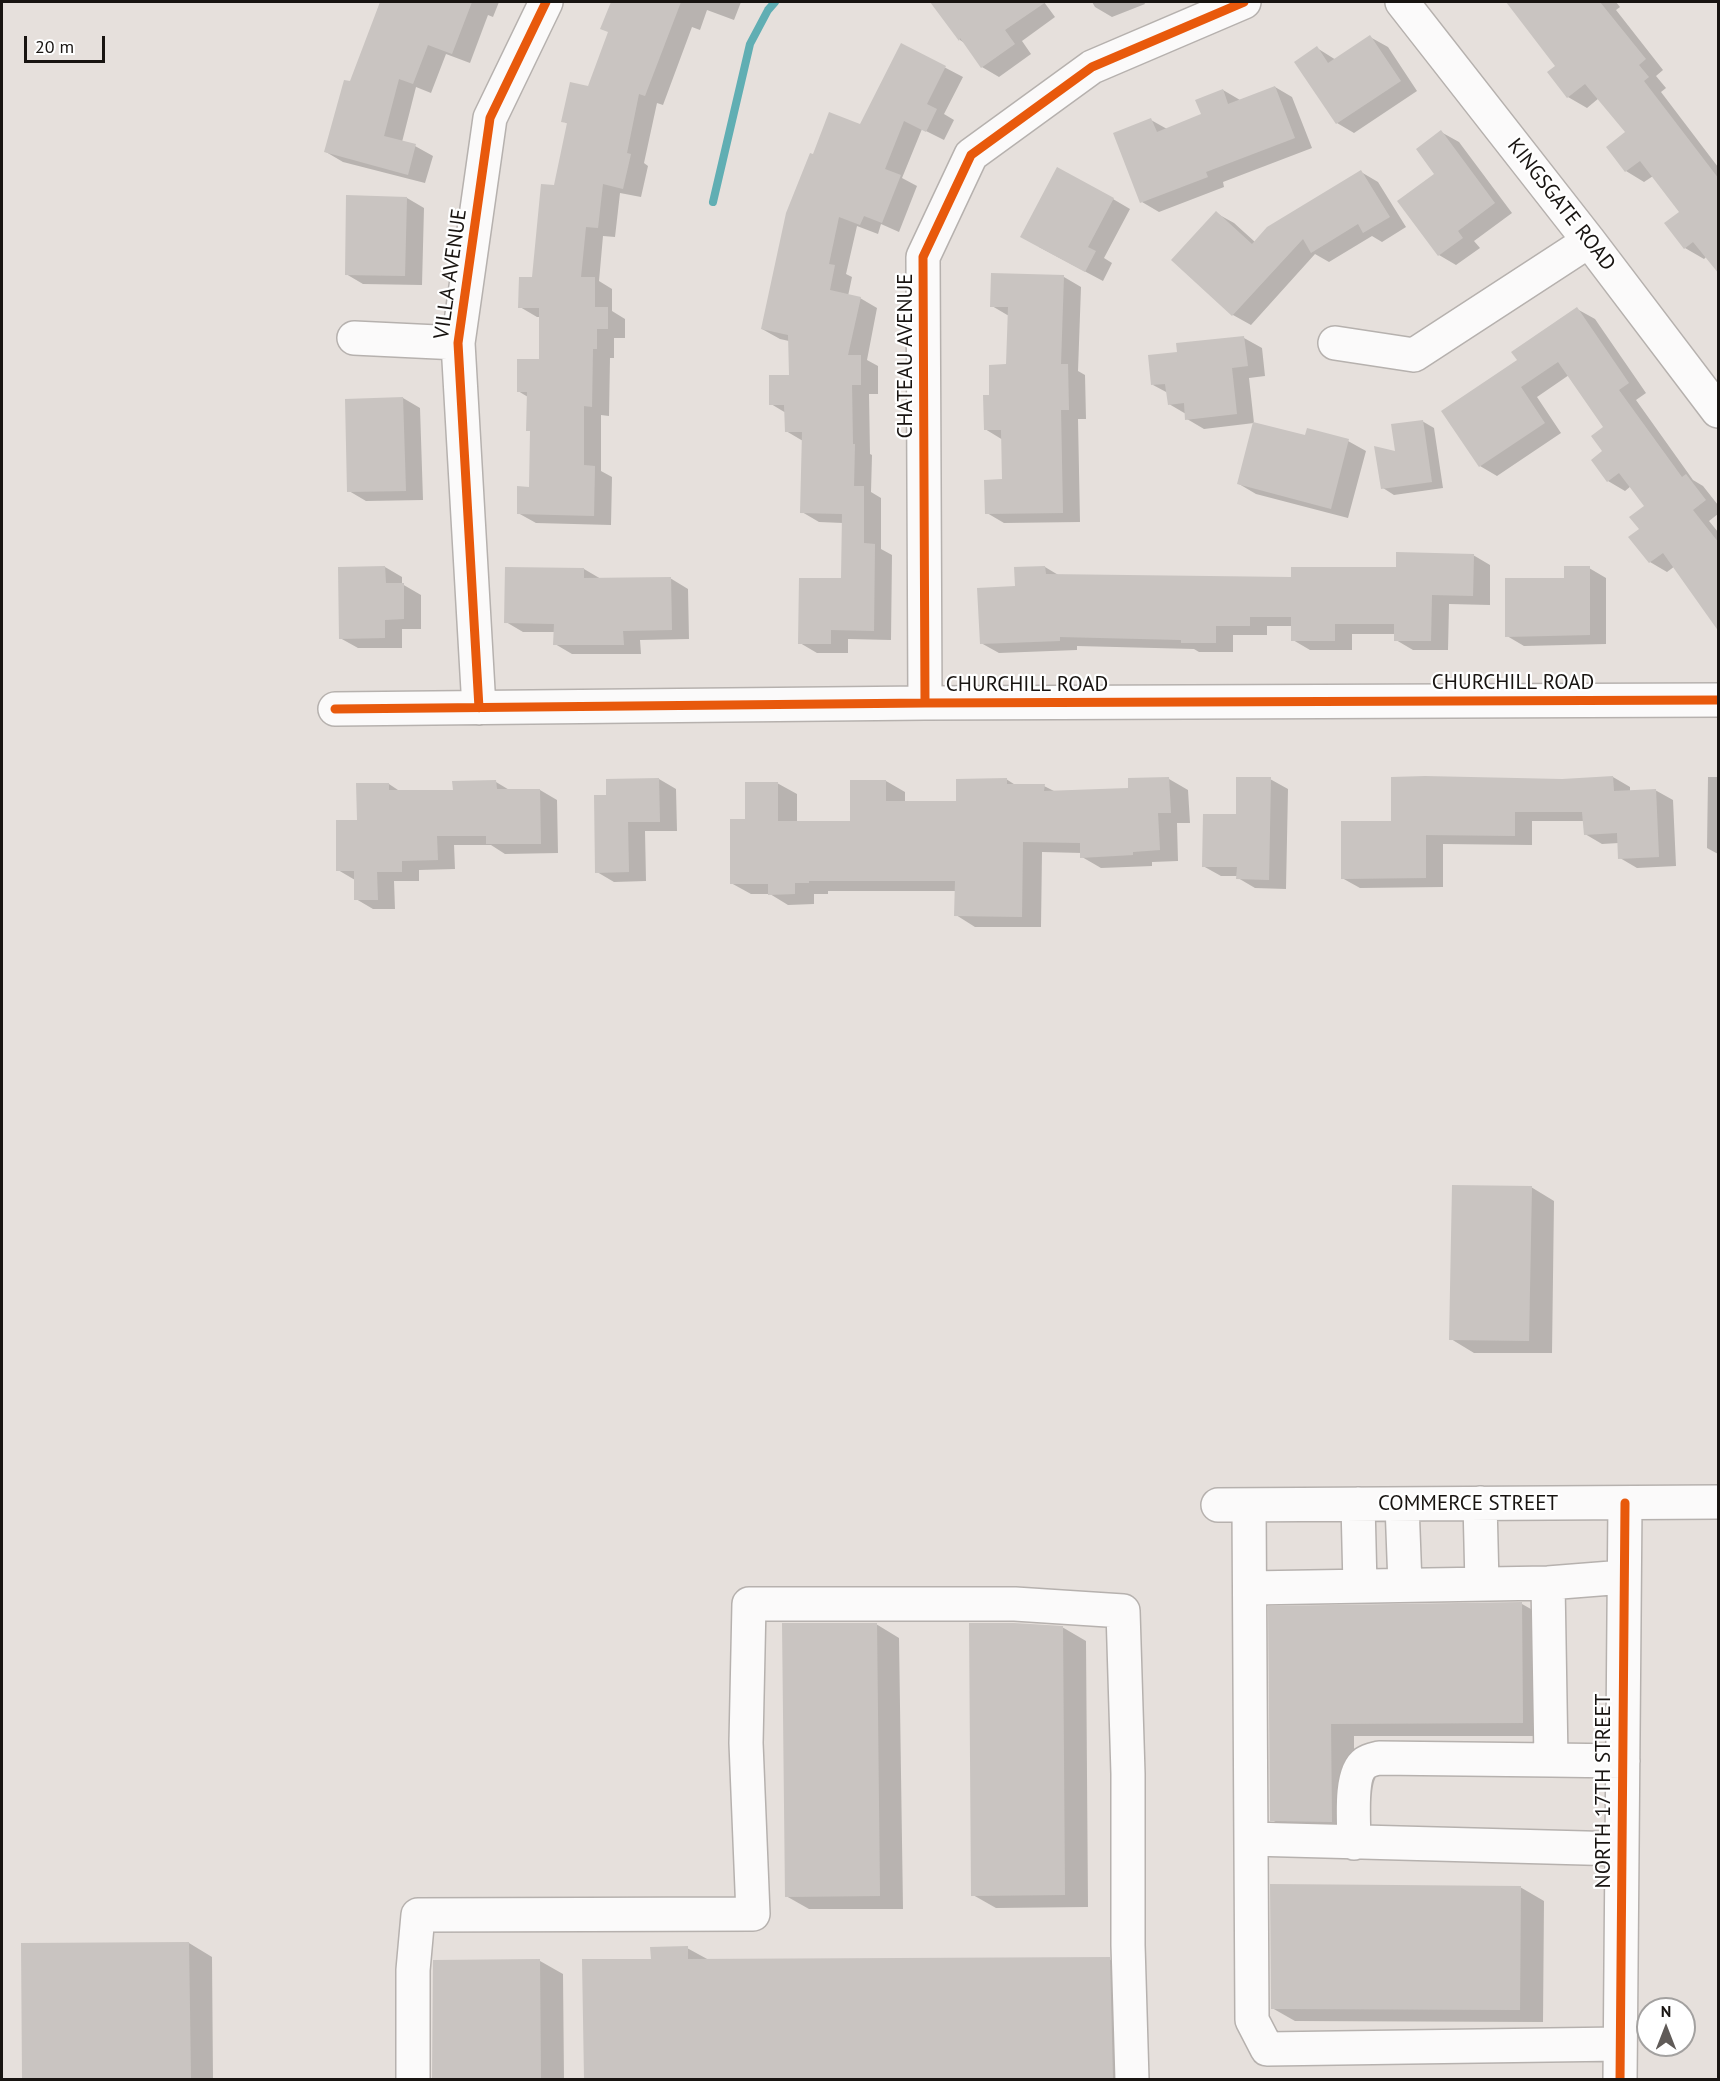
<!DOCTYPE html>
<html>
<head>
<meta charset="utf-8">
<style>
  body { margin:0 }
  #map { position:relative; width:1720px; height:2081px; overflow:hidden; background:#e6e0dc; font-family:"PT Sans",sans-serif }
  canvas { display:block }
  .frame { position:absolute; inset:0; border:3px solid #181411; pointer-events:none }
  .north { position:absolute; left:1636px; top:1997px; width:60px; height:60px; box-sizing:border-box; background:#fff; border:2px solid #a3a1a0; border-radius:50%; rotate:0deg; font-size:16px; font-weight:700; line-height:24px; text-align:center; color:#181411 }
  .north::after { content:''; display:block; margin:auto; width:21px; height:27px; background:#605b58; clip-path:polygon(50% 0,100% 100%,50% 72%,0 100%) }
  .scale { position:absolute; left:24px; top:36px; width:81px; height:27px; box-sizing:border-box; border:3px solid #181411; border-top:0; padding-left:8px; font-size:18px; line-height:21px; white-space:nowrap; color:#181411; -webkit-text-stroke:4px #fff; paint-order:stroke }
</style>
</head>
<body>
<div id="map">
<canvas width="1720" height="2081"></canvas>
<div class="frame"></div>
<div class="north">N</div>
<div class="scale">20 m</div>
</div>
<script>
const ctx = document.querySelector('canvas').getContext('2d');
ctx.lineJoin = 'round';
function fill(path, color) {
  ctx.fillStyle = color;
  ctx.fill(path, 'evenodd');
}
function stroke(path, color, width, dash) {
  ctx.strokeStyle = color;
  ctx.lineWidth = width;
  ctx.lineCap = dash ? 'butt' : 'round';
  ctx.setLineDash(dash || []);
  ctx.stroke(path);
}
function drawText(font, color, halo, rows, align = 'center') {
  ctx.font = font + ' "PT Sans",sans-serif';
  ctx.lineWidth = 4.5;
  ctx.setLineDash([]);
  ctx.textBaseline = 'middle';
  ctx.strokeStyle = halo;
  ctx.fillStyle = color;
  for (const [text, x, y, turn = 0] of rows) {
    ctx.save();
    ctx.translate(x, y);
    ctx.rotate((+turn || 0) * Math.PI / 180);
    ctx.textAlign = isNaN(turn) ? turn : align;
    if (halo) ctx.strokeText(text, 0, 0);
    ctx.fillText(text, 0, 0);
    ctx.restore();
  }
}
const shadow = new Path2D(`
  M 382,2 L 401,2 L 408,4 L 409,2 L 499,2 L 493,17 L 488,15 L 470,63 L 446,54 L 431,93 L 416,87 L 402,142 L 415,146 L 433,156 L 425,183 L 343,162 L 326,152 Z
  M 631,2 L 741,2 L 734,20 L 707,10 L 700,30 L 692,27 L 663,105 L 657,103 L 644,163 L 648,166 L 641,197 L 620,193 L 615,237 L 603,236 L 599,281 L 612,289 L 612,311 L 625,319 L 625,338 L 614,338 L 614,358 L 610,358 L 609,416 L 601,415 L 601,471 L 612,477 L 611,525 L 536,523 L 518,513 L 530,488 L 532,432 L 528,430 L 528,397 L 518,391 L 540,360 L 541,317 L 537,317 L 520,307 L 534,278 L 555,187 L 568,124 L 563,121 L 589,87 Z
  M 932,2 L 1044,2 L 1055,17 L 1022,41 L 1031,54 L 999,77 L 982,67 L 966,44 L 960,40 Z
  M 1092,2 L 1144,2 L 1145,4 L 1112,17 L 1095,7 Z
  M 1508,2 L 1616,2 L 1620,7 L 1616,10 L 1663,70 L 1656,76 L 1666,88 L 1661,92 L 1718,167 L 1718,272 L 1707,256 L 1704,259 L 1685,248 L 1681,212 L 1653,176 L 1644,182 L 1626,171 L 1627,133 L 1599,98 L 1587,108 L 1568,97 L 1549,73 L 1557,66 Z
  M 1370,37 L 1388,47 L 1417,91 L 1354,133 L 1337,123 L 1317,48 L 1336,60 Z
  M 902,45 L 963,77 L 944,114 L 954,120 L 944,140 L 922,129 L 902,178 L 917,186 L 899,232 L 881,224 L 878,234 L 857,226 L 846,274 L 852,277 L 848,296 L 860,298 L 877,308 L 867,360 L 878,366 L 878,394 L 869,394 L 870,454 L 872,455 L 871,492 L 881,498 L 881,549 L 892,555 L 891,640 L 848,639 L 848,653 L 817,653 L 800,643 L 843,580 L 843,523 L 819,522 L 802,512 L 803,441 L 786,431 L 786,413 L 771,404 L 790,376 L 789,341 L 780,339 L 762,329 L 813,156 L 861,126 Z
  M 1275,87 L 1292,97 L 1312,148 L 1223,182 L 1224,187 L 1159,212 L 1142,202 L 1151,120 L 1167,129 L 1203,115 L 1223,90 L 1240,100 Z
  M 1441,132 L 1459,142 L 1512,213 L 1474,241 L 1480,248 L 1456,265 L 1439,255 L 1436,174 Z
  M 1361,172 L 1378,182 L 1406,227 L 1382,242 L 1372,236 L 1329,262 L 1315,254 L 1251,325 L 1233,315 L 1173,260 L 1216,213 L 1234,223 L 1255,242 Z
  M 407,198 L 424,208 L 422,285 L 363,284 L 346,274 Z
  M 1113,199 L 1130,209 L 1104,258 L 1112,263 L 1103,281 L 1039,247 Z
  M 1064,277 L 1081,287 L 1078,371 L 1085,375 L 1086,419 L 1078,419 L 1080,522 L 1004,523 L 987,513 L 1004,481 L 1003,440 L 985,429 L 991,397 L 1007,366 L 1009,316 L 992,306 Z
  M 1577,309 L 1595,319 L 1646,393 L 1636,400 L 1693,480 L 1703,486 L 1718,505 L 1718,514 L 1709,521 L 1718,532 L 1718,629 L 1675,566 L 1667,572 L 1650,562 L 1641,529 L 1646,507 L 1631,486 L 1625,491 L 1608,481 L 1604,452 L 1605,428 L 1569,375 L 1537,397 L 1561,433 L 1497,476 L 1480,466 L 1519,361 Z
  M 1244,338 L 1262,348 L 1265,376 L 1249,378 L 1254,423 L 1204,429 L 1187,419 L 1186,414 L 1169,404 L 1168,393 L 1153,385 L 1178,353 Z
  M 403,398 L 420,408 L 423,500 L 366,501 L 349,491 Z
  M 1422,421 L 1434,428 L 1443,488 L 1394,495 L 1383,488 L 1397,453 Z
  M 1306,437 L 1348,441 L 1366,451 L 1348,518 L 1256,494 L 1239,484 Z
  M 1473,555 L 1490,565 L 1490,605 L 1449,604 L 1448,650 L 1413,650 L 1396,640 L 1396,634 L 1352,634 L 1352,650 L 1310,650 L 1293,640 L 1293,626 L 1267,626 L 1267,635 L 1233,635 L 1233,652 L 1199,652 L 1194,649 L 1077,646 L 1077,650 L 999,653 L 981,643 L 1016,587 L 1045,567 L 1060,576 L 1293,578 L 1397,569 Z
  M 385,567 L 402,577 L 402,584 L 421,595 L 421,629 L 402,629 L 402,648 L 358,648 L 340,638 Z
  M 1589,568 L 1606,578 L 1606,644 L 1524,646 L 1507,636 L 1565,579 Z
  M 584,569 L 601,579 L 670,578 L 688,589 L 689,639 L 640,640 L 641,654 L 572,654 L 555,644 L 555,632 L 523,632 L 506,622 Z
  M 1613,777 L 1630,787 L 1630,792 L 1655,790 L 1673,800 L 1676,866 L 1637,868 L 1620,858 L 1619,843 L 1602,844 L 1585,834 L 1584,821 L 1532,821 L 1532,845 L 1443,844 L 1443,887 L 1360,888 L 1342,878 L 1393,822 L 1562,780 Z
  M 1708,777 L 1718,777 L 1718,854 L 1707,848 Z
  M 659,779 L 676,789 L 677,831 L 645,831 L 646,881 L 614,882 L 597,872 L 608,796 Z
  M 1006,779 L 1017,786 L 1044,786 L 1056,792 L 1130,790 L 1130,780 L 1169,779 L 1188,790 L 1190,823 L 1177,823 L 1178,861 L 1152,862 L 1152,866 L 1101,868 L 1082,857 L 1082,853 L 1042,852 L 1041,927 L 975,927 L 956,915 L 956,891 L 828,891 L 828,894 L 814,894 L 814,904 L 788,905 L 770,894 L 751,894 L 731,883 L 746,821 L 777,783 L 797,794 L 797,823 L 851,823 L 886,781 L 905,792 L 905,803 L 958,803 Z
  M 1270,779 L 1288,789 L 1286,889 L 1255,888 L 1238,878 L 1238,876 L 1221,876 L 1203,866 L 1237,816 Z
  M 496,782 L 511,791 L 540,790 L 557,800 L 558,853 L 505,854 L 491,845 L 454,845 L 455,869 L 419,870 L 419,881 L 394,881 L 395,909 L 373,909 L 356,899 L 355,880 L 338,870 L 359,821 L 389,784 L 401,792 L 454,792 Z
  M 1531,1187 L 1554,1201 L 1552,1353 L 1474,1353 L 1451,1339 Z
  M 1522,1604 L 1545,1617 L 1545,1736 L 1354,1736 L 1354,1835 L 1295,1833 L 1272,1820 L 1270,1608 Z
  M 876,1624 L 899,1638 L 903,1909 L 809,1909 L 786,1896 Z
  M 1062,1627 L 1086,1641 L 1088,1907 L 996,1908 L 973,1895 Z
  M 1520,1887 L 1544,1901 L 1543,2022 L 1295,2021 L 1272,2008 Z
  M 189,1943 L 212,1957 L 213,2080 L 24,2080 L 22,1945 Z
  M 687,1948 L 709,1960 L 1109,1959 L 1132,1972 L 1136,2080 L 585,2080 L 584,1961 L 652,1961 Z
  M 540,1961 L 563,1974 L 564,2080 L 433,2080 L 434,1962 Z`);
const stream = new Path2D(`
  M 713,202 L 750,44 L 768,10 L 775,2`);
const building = new Path2D(`
  M 380,2 L 472,2 L 452,54 L 428,45 L 413,84 L 399,79 L 384,136 L 416,144 L 408,175 L 324,152 L 344,80 L 350,81 Z
  M 611,2 L 681,2 L 645,96 L 639,94 L 627,153 L 631,154 L 623,189 L 603,184 L 598,228 L 586,227 L 581,277 L 595,277 L 595,307 L 608,307 L 608,329 L 597,329 L 597,349 L 593,349 L 592,407 L 584,406 L 584,465 L 595,466 L 594,516 L 517,514 L 517,486 L 529,487 L 530,431 L 526,431 L 527,392 L 517,392 L 517,359 L 539,359 L 539,308 L 518,308 L 519,277 L 532,277 L 541,184 L 554,185 L 567,123 L 561,122 L 570,82 L 588,86 L 608,32 L 600,29 Z
  M 930,2 L 1046,2 L 1005,30 L 1015,44 L 981,68 L 960,38 L 959,41 Z
  M 1506,2 L 1600,2 L 1646,59 L 1639,65 L 1649,77 L 1644,81 L 1719,179 L 1719,274 L 1693,242 L 1684,249 L 1664,223 L 1679,212 L 1640,161 L 1625,172 L 1606,147 L 1625,132 L 1585,84 L 1567,98 L 1547,72 L 1555,66 Z
  M 1370,35 L 1401,81 L 1336,124 L 1294,62 L 1317,46 L 1328,63 Z
  M 901,43 L 946,66 L 927,104 L 937,109 L 926,132 L 904,121 L 885,169 L 901,175 L 882,223 L 864,216 L 860,225 L 839,217 L 829,264 L 835,265 L 830,290 L 861,297 L 848,355 L 861,355 L 861,385 L 852,385 L 853,444 L 855,444 L 854,486 L 864,486 L 864,543 L 875,544 L 874,631 L 831,630 L 831,644 L 798,644 L 799,578 L 841,578 L 842,514 L 800,513 L 802,432 L 785,432 L 784,405 L 769,405 L 769,375 L 789,375 L 788,335 L 761,329 L 786,213 L 810,153 L 813,154 L 829,112 L 860,124 Z
  M 1275,86 L 1295,138 L 1206,172 L 1208,177 L 1140,203 L 1113,133 L 1151,118 L 1157,132 L 1201,114 L 1195,100 L 1223,89 L 1228,104 Z
  M 1441,130 L 1495,203 L 1458,231 L 1463,238 L 1438,256 L 1397,201 L 1434,174 L 1416,149 Z
  M 1057,167 L 1114,198 L 1088,247 L 1096,251 L 1085,272 L 1020,237 Z
  M 1361,170 L 1390,217 L 1363,233 L 1358,224 L 1311,253 L 1303,239 L 1232,316 L 1171,260 L 1216,211 L 1252,244 L 1267,227 Z
  M 346,195 L 407,197 L 405,276 L 345,275 Z
  M 991,273 L 1064,275 L 1061,364 L 1068,364 L 1069,410 L 1061,410 L 1063,513 L 985,514 L 984,480 L 1002,479 L 1001,430 L 984,430 L 983,395 L 989,395 L 989,365 L 1006,364 L 1008,307 L 990,307 Z
  M 1577,307 L 1629,383 L 1619,390 L 1682,477 L 1686,474 L 1706,500 L 1693,510 L 1719,543 L 1719,632 L 1663,553 L 1649,563 L 1628,537 L 1639,529 L 1629,517 L 1644,506 L 1619,473 L 1607,482 L 1591,460 L 1602,451 L 1591,436 L 1603,427 L 1558,362 L 1521,387 L 1545,423 L 1479,467 L 1441,411 L 1517,360 L 1511,352 Z
  M 1244,336 L 1248,366 L 1232,368 L 1237,414 L 1185,420 L 1184,403 L 1168,405 L 1165,384 L 1151,385 L 1148,355 L 1177,352 L 1176,343 Z
  M 403,397 L 406,491 L 347,492 L 345,399 Z
  M 1423,420 L 1432,482 L 1381,489 L 1374,446 L 1395,451 L 1391,424 Z
  M 1253,422 L 1305,435 L 1307,428 L 1349,439 L 1331,509 L 1237,484 Z
  M 1396,552 L 1474,554 L 1473,596 L 1432,595 L 1431,641 L 1394,641 L 1394,624 L 1335,624 L 1335,641 L 1291,641 L 1291,617 L 1250,617 L 1250,626 L 1216,626 L 1216,643 L 1181,643 L 1181,640 L 1060,637 L 1060,641 L 980,644 L 977,588 L 1015,586 L 1014,567 L 1045,566 L 1046,574 L 1291,577 L 1291,567 L 1396,567 Z
  M 385,566 L 386,583 L 404,583 L 404,619 L 385,620 L 385,638 L 339,639 L 338,567 Z
  M 1564,566 L 1590,566 L 1590,635 L 1505,637 L 1505,578 L 1564,578 Z
  M 505,567 L 584,568 L 584,578 L 671,577 L 672,630 L 623,631 L 624,645 L 553,645 L 554,624 L 504,623 Z
  M 1425,776 L 1562,779 L 1613,776 L 1614,791 L 1656,789 L 1659,857 L 1618,859 L 1617,833 L 1584,835 L 1582,812 L 1515,812 L 1515,836 L 1426,835 L 1426,878 L 1341,879 L 1341,821 L 1391,821 L 1391,777 Z
  M 1169,777 L 1171,813 L 1158,813 L 1160,850 L 1133,852 L 1133,855 L 1080,858 L 1080,843 L 1023,842 L 1022,917 L 954,916 L 955,881 L 809,881 L 809,883 L 795,883 L 795,894 L 768,895 L 768,884 L 730,884 L 730,819 L 745,819 L 745,782 L 778,782 L 778,821 L 850,821 L 850,780 L 886,780 L 886,801 L 956,801 L 956,779 L 1007,778 L 1007,784 L 1045,784 L 1044,791 L 1128,788 L 1128,778 Z
  M 1236,777 L 1271,777 L 1269,880 L 1236,879 L 1237,867 L 1202,867 L 1203,814 L 1236,814 Z
  M 659,778 L 660,822 L 628,822 L 629,872 L 595,873 L 594,795 L 606,795 L 606,779 Z
  M 496,780 L 497,789 L 540,789 L 541,844 L 486,844 L 486,836 L 437,836 L 438,860 L 402,861 L 402,872 L 377,872 L 378,900 L 354,900 L 354,871 L 336,871 L 336,820 L 357,820 L 356,783 L 389,783 L 389,790 L 453,790 L 452,781 Z
  M 1452,1185 L 1532,1186 L 1529,1341 L 1449,1340 Z
  M 1522,1602 L 1523,1723 L 1331,1724 L 1332,1822 L 1270,1821 L 1268,1606 Z
  M 782,1623 L 877,1623 L 880,1896 L 785,1897 Z
  M 969,1623 L 1014,1623 L 1063,1626 L 1065,1895 L 971,1896 Z
  M 1270,1884 L 1521,1886 L 1520,2010 L 1271,2009 Z
  M 189,1942 L 191,2079 L 22,2079 L 21,1943 Z
  M 688,1946 L 688,1959 L 1110,1957 L 1113,2079 L 584,2079 L 582,1959 L 651,1959 L 650,1947 Z
  M 540,1959 L 541,2079 L 432,2079 L 433,1960 Z`);
const minor = new Path2D(`
  M 1402,2 L 1589,241 L 1718,411
  M 354,338 L 458,343
  M 1335,343 L 1414,355 L 1589,241
  M 925,703 L 923,257 L 971,155 L 1092,67 L 1244,2
  M 479,708 L 458,343 L 490,118 L 546,2
  M 335,709 L 925,703 L 1718,700
  M 1480,1503 L 1482,1584
  M 1358,1504 L 1360,1586
  M 1402,1504 L 1405,1585
  M 1218,1505 L 1718,1502
  M 1249,1505 L 1252,2020 L 1267,2049 L 1620,2044
  M 1548,1583 L 1551,1760 L 1623,1761
  M 1250,1588 L 1548,1583 L 1624,1577
  M 1251,1839 L 1622,1849
  M 1354,1843 C 1354,1824 1349,1774 1365,1763 C 1369,1760 1375,1759 1379,1758 L 1551,1760
  M 413,2080 L 413,1970 L 418,1915 L 753,1914 L 746,1743 L 749,1604 L 1015,1604 L 1123,1611 L 1128,1774 L 1128,1945 L 1132,2080
  M 1620,2080 L 1625,1503`);
const cycleway = new Path2D(`
  M 925,703 L 923,257 L 971,155 L 1092,67 L 1244,2
  M 479,708 L 458,343 L 490,118 L 546,2
  M 335,709 L 925,703 L 1718,700
  M 1620,2080 L 1625,1503`);
const streetNames = [
  ["KINGSGATE ROAD",1561,205,52],
  ["VILLA AVENUE",451,274,-82],
  ["CHATEAU AVENUE",906,356,-90],
  ["CHURCHILL ROAD",1513,683],
  ["CHURCHILL ROAD",1027,685],
  ["COMMERCE STREET",1468,1504],
  ["NORTH 17TH STREET",1604,1791,-90]
];
fill(shadow, '#0003');
stroke(stream, '#60aeb3', 8);
fill(building, '#c9c4c1');
stroke(minor, '#b6b1ae', 36);
stroke(minor, '#fbfafa', 33);
stroke(cycleway, '#e8590c', 9);
drawText('21px', '#181411', '#fff', streetNames);
</script>
</body>
</html>
